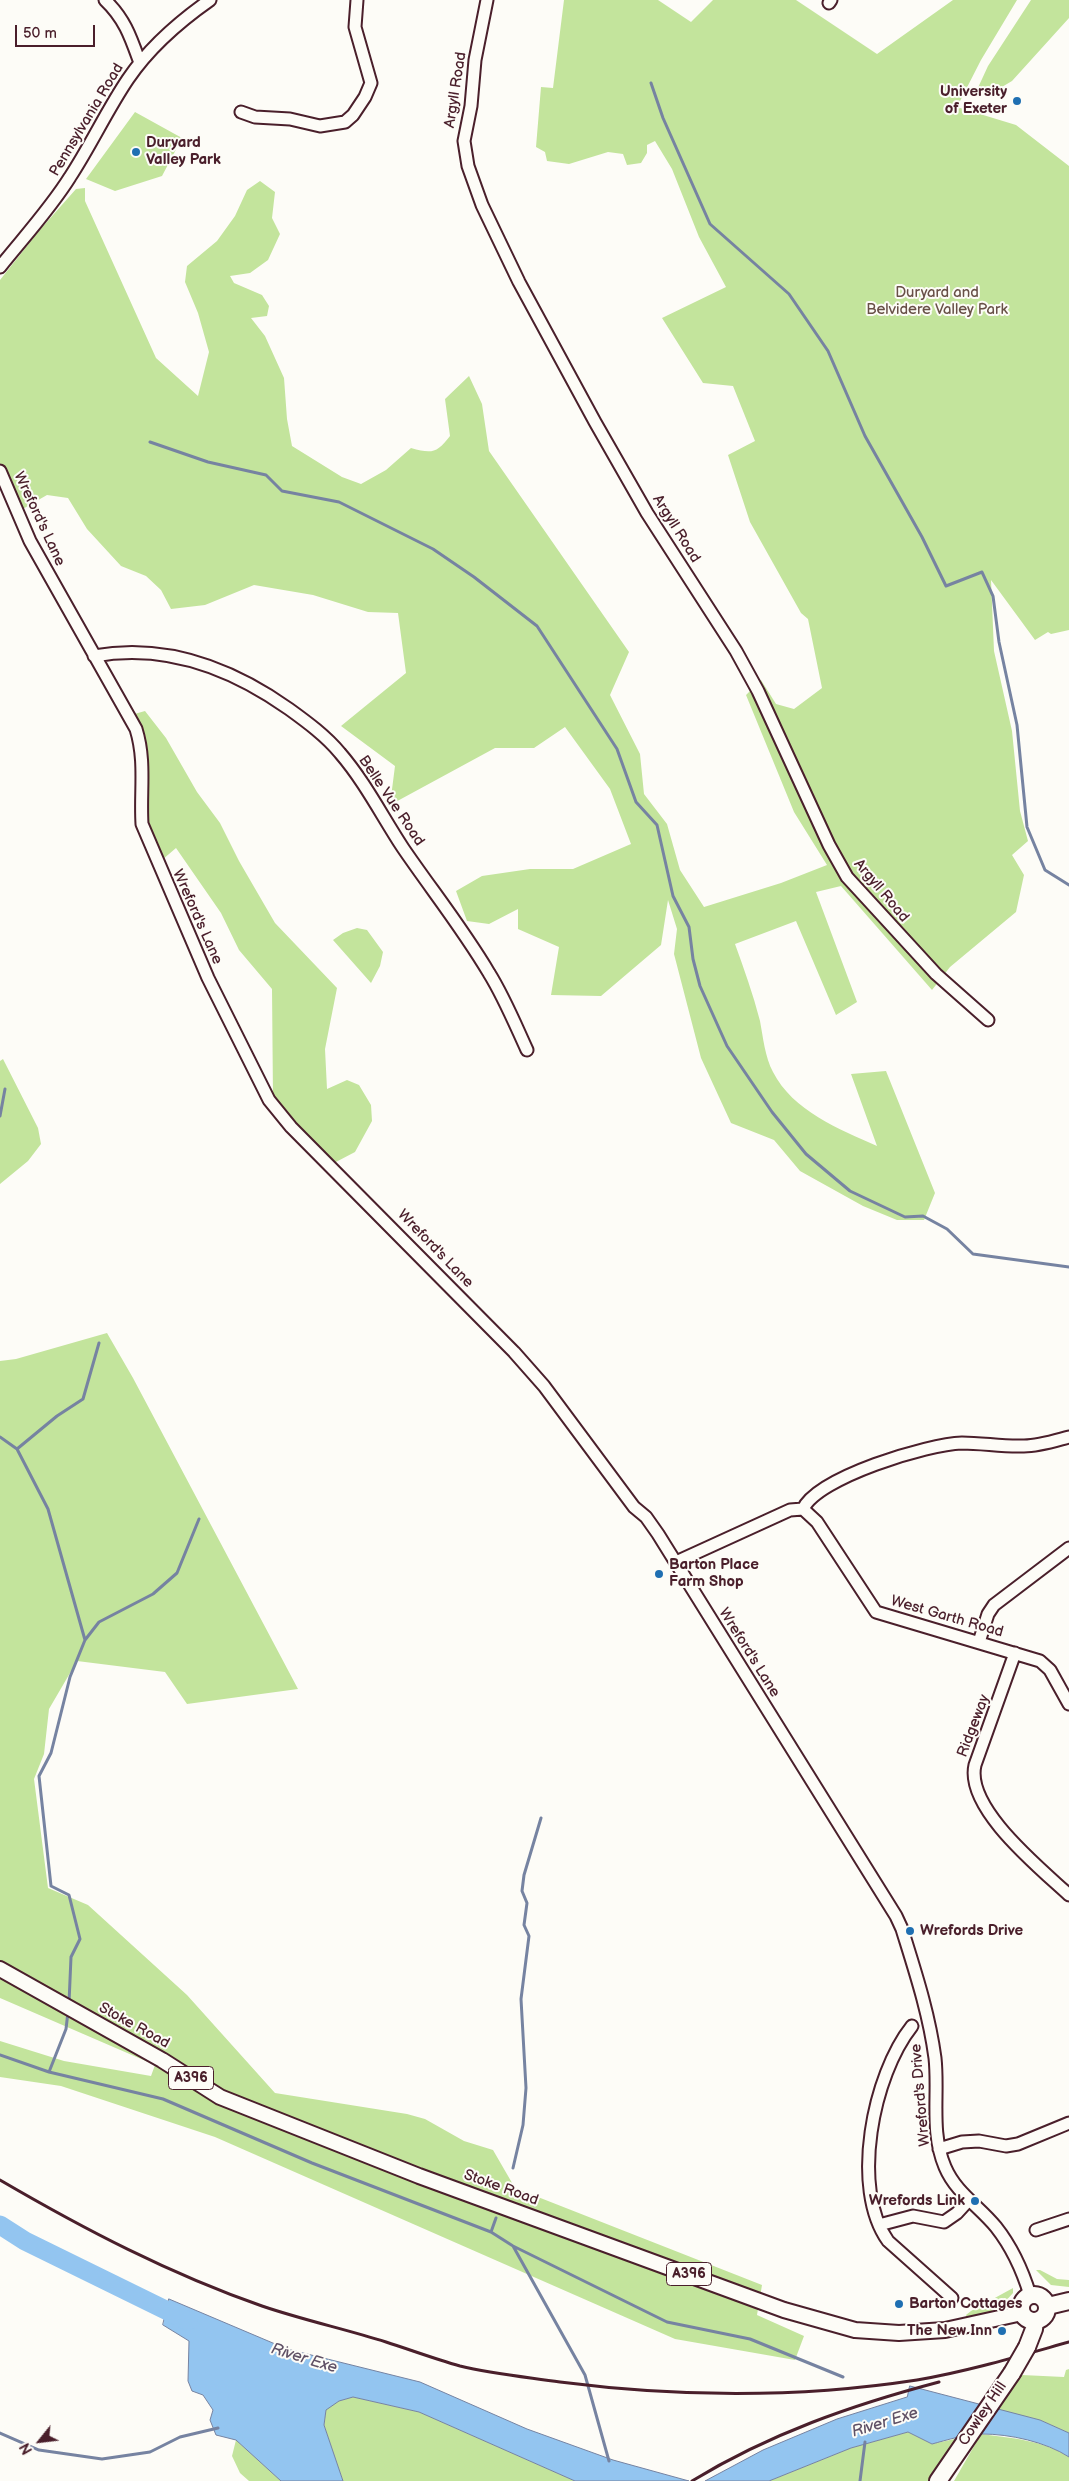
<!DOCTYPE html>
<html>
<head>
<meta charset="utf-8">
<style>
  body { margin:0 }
  #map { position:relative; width:1069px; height:2481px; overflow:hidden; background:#fdfcf7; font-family:"Balsamiq Sans",sans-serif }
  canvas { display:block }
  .north { position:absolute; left:15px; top:2416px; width:50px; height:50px; -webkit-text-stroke:4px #fdfcf7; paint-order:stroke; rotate:241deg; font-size:14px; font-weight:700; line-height:20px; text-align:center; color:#4a1f2b }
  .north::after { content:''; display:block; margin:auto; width:18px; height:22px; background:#4a1f2b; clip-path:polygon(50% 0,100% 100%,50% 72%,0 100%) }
  .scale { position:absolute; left:15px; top:25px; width:80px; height:22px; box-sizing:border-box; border:2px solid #4a1f2b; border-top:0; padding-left:6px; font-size:15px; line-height:18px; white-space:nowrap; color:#4a1f2b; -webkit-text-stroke:4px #fdfcf7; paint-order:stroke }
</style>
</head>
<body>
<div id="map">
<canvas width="1069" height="2481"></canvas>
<div class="north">N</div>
<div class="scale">50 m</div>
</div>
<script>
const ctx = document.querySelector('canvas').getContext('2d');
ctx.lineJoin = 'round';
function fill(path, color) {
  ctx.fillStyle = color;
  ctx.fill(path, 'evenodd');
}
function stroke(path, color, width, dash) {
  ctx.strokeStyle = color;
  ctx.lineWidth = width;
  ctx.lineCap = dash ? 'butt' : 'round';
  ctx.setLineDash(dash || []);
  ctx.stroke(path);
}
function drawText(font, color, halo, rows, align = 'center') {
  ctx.font = font + ' "Balsamiq Sans",sans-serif';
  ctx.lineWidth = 4;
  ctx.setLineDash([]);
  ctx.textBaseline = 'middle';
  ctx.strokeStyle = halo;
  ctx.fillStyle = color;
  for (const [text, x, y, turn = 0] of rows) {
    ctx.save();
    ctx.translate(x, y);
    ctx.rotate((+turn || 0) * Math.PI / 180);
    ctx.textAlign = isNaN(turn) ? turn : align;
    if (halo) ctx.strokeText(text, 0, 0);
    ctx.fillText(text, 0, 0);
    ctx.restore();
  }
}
const green = new Path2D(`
  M 564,0 L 658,0 L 691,22 L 713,0 L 796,0 L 877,54 L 953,0 L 1017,0 L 981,60 L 957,107 L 1016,125 L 1069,166 L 1069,630 L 1051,634 L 1048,632 L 1035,640 L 991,580 L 994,651 L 1012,731 L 1020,811 L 1028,841 L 1012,855 L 1024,875 L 1016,912 L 950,967 L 932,990 L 841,886 L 816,892 L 857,1002 L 836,1015 L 796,921 L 735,944 C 744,969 753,994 760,1021 C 763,1037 765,1057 773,1072 C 793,1111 839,1129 877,1146 L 851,1074 L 886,1071 L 935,1193 L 924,1220 L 897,1220 L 863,1206 L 800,1171 L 774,1140 L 731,1123 L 701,1058 L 674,954 L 677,929 L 668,900 L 661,945 L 601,996 L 551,995 L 559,947 L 518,929 L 518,909 L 489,924 L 467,921 L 456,891 L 482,876 L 530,869 L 573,869 L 631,844 L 610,789 L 565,727 L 534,748 L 495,748 L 390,805 L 395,766 L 341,726 L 406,673 L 398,613 L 368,612 L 313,595 L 254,585 L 205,605 L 171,609 L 161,590 L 146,576 L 121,566 L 87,529 L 68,498 L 47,495 L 21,510 L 0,463 L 0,280 L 38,232 L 76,189 L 85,188 L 85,201 L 156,358 L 198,396 L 209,352 L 198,313 L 185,282 L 187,266 L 217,241 L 235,216 L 247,190 L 260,181 L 275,192 L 272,218 L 280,234 L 268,260 L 250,273 L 230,276 L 234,283 L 262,295 L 269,306 L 267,316 L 251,318 L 265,336 L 284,378 L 287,419 L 292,446 L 342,477 L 361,484 L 386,470 L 411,448 C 432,454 437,453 450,436 L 445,399 L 469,376 L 482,404 L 489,451 L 629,652 L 610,695 L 640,754 L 644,794 L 667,824 L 680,870 L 704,907 L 781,883 L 827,865 L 794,812 L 746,695 L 761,680 L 776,704 L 794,709 L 822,688 L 808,619 L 801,613 L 750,522 L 728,455 L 755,441 L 733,386 L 703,383 L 662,318 L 726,287 L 699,237 L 672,169 L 655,141 L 647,145 L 647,153 L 641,163 L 627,165 L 623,154 L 608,152 L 569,164 L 547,161 L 545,152 L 536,147 L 541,87 L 553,88 Z
  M 1031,0 L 1069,0 L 1069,18 L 1012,81 L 990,94 L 976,92 L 988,66 Z
  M 135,112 L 182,138 L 162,176 L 115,191 L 86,179 Z
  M 145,711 L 166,738 L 197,792 L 220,823 L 239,861 L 275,923 L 337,988 L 325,1049 L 327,1089 L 347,1080 L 359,1085 L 371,1105 L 372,1121 L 355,1152 L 334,1163 L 273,1098 L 272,989 L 239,950 L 221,913 L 176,848 L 162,860 L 148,829 L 146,748 L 131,715 Z
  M 357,928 L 367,930 L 383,952 L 380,966 L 371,983 L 333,940 L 343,933 Z
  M 3,1059 L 38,1128 L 41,1144 L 28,1161 L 0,1184 L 0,1061 Z
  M 107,1333 L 133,1378 L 298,1689 L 187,1704 L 165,1672 L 77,1661 L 49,1709 L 44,1754 L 34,1779 L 48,1888 L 88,1905 L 187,1995 L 275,2093 L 407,2114 L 425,2119 L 464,2141 L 493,2150 L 515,2188 L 762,2285 L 757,2315 L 804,2336 L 795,2360 L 675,2339 L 215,2137 L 61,2086 L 0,2077 L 0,2041 L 64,2061 L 151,2076 L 155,2065 L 0,1998 L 0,1361 L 16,1359 Z
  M 1036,2270 L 1040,2270 L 1057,2279 L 1069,2280 L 1069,2287 L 1051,2285 Z
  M 1013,2288 L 1013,2293 C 1002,2306 984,2319 967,2318 L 966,2315 L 971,2311 Z
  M 1069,2369 L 1069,2433 L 1040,2420 L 996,2410 L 1022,2375 L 1064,2377 L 1066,2370 Z
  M 353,2397 L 419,2412 L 575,2481 L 343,2481 L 324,2425 L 326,2409 L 339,2401 Z
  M 908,2432 L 932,2444 L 959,2438 L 928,2481 L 769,2481 L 851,2448 Z
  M 981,2434 C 1011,2438 1043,2440 1069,2457 L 1069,2481 L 954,2481 Z
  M 236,2440 L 281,2481 L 249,2481 L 240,2473 L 232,2456 Z`);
const water = new Path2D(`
  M 169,2299 L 287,2349 L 420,2382 L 527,2429 L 613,2460 L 689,2481 L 575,2481 L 419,2412 L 353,2397 L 339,2401 L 326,2410 L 324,2425 L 343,2481 L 281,2481 L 236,2440 L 216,2435 L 210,2420 L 213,2410 L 203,2395 L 192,2391 L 188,2381 L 189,2341 L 163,2325 Z
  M 910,2386 L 1040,2420 L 1069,2433 L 1069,2457 C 1046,2442 1010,2434 982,2434 C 966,2434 947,2440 932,2444 L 908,2432 L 851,2448 L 769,2481 L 705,2481 L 763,2450 L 837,2419 L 907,2397 Z`);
const stream = new Path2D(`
  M 651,83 L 663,118 L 710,224 L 789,294 L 828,351 L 865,436 L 922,537 L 946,586 L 982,572 L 993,596 L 999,642 L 1017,725 L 1027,827 L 1045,870 L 1069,885
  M 150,442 L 208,462 L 266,475 L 282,491 L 339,502 L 433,549 L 474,577 L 537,626 L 617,749 L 636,802 L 657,825 L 673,896 L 689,927 L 693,959 L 700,986 L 727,1046 L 772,1112 L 806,1154 L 850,1191 L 905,1217 L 923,1216 L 947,1229 L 973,1254 L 1069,1267
  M 0,1116 L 5,1089
  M 0,1437 L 17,1449 L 48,1509 L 85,1640 L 70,1677 L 51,1753 L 39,1776 L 51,1886 L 69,1895 L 80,1939 L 71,1957 L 69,2003
  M 17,1449 L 57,1416 L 83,1399 L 99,1343
  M 85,1640 L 99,1622 L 153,1594 L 177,1573 L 199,1519
  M 0,2055 L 49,2072 L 163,2099 L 312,2163 L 491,2232 L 513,2246 L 667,2322 L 750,2339 L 843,2377
  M 49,2072 L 66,2029 L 68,2012
  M 513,2168 L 523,2125 L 526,2088 L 521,1999 L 529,1936 L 524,1925 L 527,1903 L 522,1891 L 524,1875 L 541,1818
  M 491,2232 L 496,2218
  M 513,2246 L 585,2375 L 609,2461
  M 0,2433 L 39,2450 L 102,2459 L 150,2452 L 180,2437 L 218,2428
  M 860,2481 L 865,2442`);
const river = new Path2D(`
  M 0,2225 L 25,2241 L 188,2321`);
const minor = new Path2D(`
  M 105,0 C 125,19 131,38 140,63
  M 487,0 L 475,60 L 471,106 L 464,141 L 468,166 L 482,205 L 519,282 L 595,422 L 647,513 L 736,651 L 758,691 L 829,845 L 847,877 L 936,974 L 988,1020
  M 829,3 L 831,0
  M 241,112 L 255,117 L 290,119 L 320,126 L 345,122 L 353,115 L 365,97 L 371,83 L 355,27 L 357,0
  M 0,267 C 24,237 50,209 70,177 C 91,145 107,110 128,79 C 149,48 180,21 210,0
  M 0,471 L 30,541 L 136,729 C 146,761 140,791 142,824 L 208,978 L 269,1100 L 291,1127 L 514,1352 L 544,1386 L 634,1507 L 646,1517 L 658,1534 L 896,1916 L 902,1929 C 915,1971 929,2013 935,2058 C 939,2094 930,2132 945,2167 C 956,2193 979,2206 996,2227 C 1011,2246 1023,2272 1030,2295
  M 94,656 C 165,643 231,668 289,709 C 307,722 326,736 340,753 C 365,782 382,816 403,848 C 431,889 463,929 489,973 C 504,997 515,1024 527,1050
  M 803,1509 C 818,1477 928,1444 962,1443 C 983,1443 1003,1447 1024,1446 C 1039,1446 1054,1441 1069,1437
  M 676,1562 L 790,1510 L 803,1509 L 817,1522 L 876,1612 L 1040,1661 L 1050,1670 L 1069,1704
  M 979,1642 L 988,1614 L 994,1605 L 1069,1548
  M 1015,1653 L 975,1765 C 965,1808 1040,1868 1069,1895
  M 912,2026 C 873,2075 850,2188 888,2241 L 952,2298
  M 939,2149 L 962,2142 L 979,2141 L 1006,2146 L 1018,2144 L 1069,2123
  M 879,2225 L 913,2216 L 944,2222 L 957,2213 L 968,2201
  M 1036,2230 L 1069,2219`);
const major = new Path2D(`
  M 0,1969 L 162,2060 L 220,2097 L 419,2176 L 784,2310 L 855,2330 L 899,2333 L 945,2330 L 1022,2313`);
const highway = new Path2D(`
  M1021 2308a13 13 0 1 1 26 0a13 13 0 1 1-26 0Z
  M 1048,2306 L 1069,2301
  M 1027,2347 L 1034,2329 L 1035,2321
  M 938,2481 L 1012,2373`);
const rail = new Path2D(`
  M 0,2180 C 84,2229 170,2274 262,2306 C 303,2320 345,2329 386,2342 C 411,2350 435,2359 460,2366 C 493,2374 526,2377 560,2382 C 677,2397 800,2398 917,2380 C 969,2371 1019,2356 1069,2342
  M 692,2481 C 769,2434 852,2405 939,2382`);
const highwayBridge = new Path2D(`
  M 1012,2373 L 1027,2347`);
const markers = [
  [1017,101,5,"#1f6fb2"],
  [136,152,5,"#1f6fb2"],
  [659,1574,5,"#1f6fb2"],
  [910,1931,5,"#1f6fb2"],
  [975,2201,5,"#1f6fb2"],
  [899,2304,5,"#1f6fb2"],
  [1002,2331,5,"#1f6fb2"]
];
const shields = [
  [191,2078,45],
  [689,2274,45]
];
const shieldNames = [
  ["A396",191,2078],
  ["A396",689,2274]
];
const streetNames = [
  ["Argyll Road",456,90,-81],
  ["Pennsylvania Road",87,120,-59],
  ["Wreford's Lane",39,519,65],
  ["Argyll Road",676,529,58],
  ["Belle Vue Road",391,801,56],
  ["Argyll Road",881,891,50],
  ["Wreford's Lane",197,917,66],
  ["Wreford's Lane",435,1249,46],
  ["West Garth Road",947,1617,16],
  ["Wreford's Lane",749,1653,58],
  ["Ridgeway",974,1726,-69],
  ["Stoke Road",134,2026,29],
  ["Wreford's Drive",921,2095,-95],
  ["Stoke Road",501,2188,20],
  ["Cowley Hill",983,2414,-56]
];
const poiNames = [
  ["University",1007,92,"right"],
  ["of Exeter",1007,109,"right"],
  ["Duryard",146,143],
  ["Valley Park",146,160],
  ["Barton Place",669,1565],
  ["Farm Shop",669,1582],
  ["Wrefords Drive",920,1931],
  ["Wrefords Link",965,2201,"right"],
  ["Barton Cottages",909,2304],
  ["The New Inn",992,2331,"right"]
];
const parkNames = [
  ["Duryard and",937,293],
  ["Belvidere Valley Park",937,310]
];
const waterNames = [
  ["River Exe",304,2359,17],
  ["River Exe",885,2423,-17]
];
fill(green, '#c3e49c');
fill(water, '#93c5f0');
stroke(water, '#7683a1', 1);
stroke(stream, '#7683a1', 3);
stroke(river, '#93c5f0', 19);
stroke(minor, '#4a1f2b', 15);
stroke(major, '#4a1f2b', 18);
stroke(highway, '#4a1f2b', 20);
stroke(minor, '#fdfcf7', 11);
stroke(major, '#fdfcf7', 14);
stroke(highway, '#fdfcf7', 16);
stroke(rail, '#4a1f2b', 3);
stroke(highwayBridge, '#4a1f2b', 20, []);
stroke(highwayBridge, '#fdfcf7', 16);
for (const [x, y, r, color] of markers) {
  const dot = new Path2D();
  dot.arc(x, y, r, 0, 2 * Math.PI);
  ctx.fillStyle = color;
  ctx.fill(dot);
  stroke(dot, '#fdfcf7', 2);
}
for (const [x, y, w] of shields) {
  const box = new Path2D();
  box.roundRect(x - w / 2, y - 11.5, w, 23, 4);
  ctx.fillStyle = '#fdfcf7';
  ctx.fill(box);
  stroke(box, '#4a1f2b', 1);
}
drawText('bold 14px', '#4a1f2b', null, shieldNames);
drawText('15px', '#4a1f2b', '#fdfcf7', streetNames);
drawText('bold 15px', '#4a1f2b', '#fdfcf7', poiNames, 'left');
drawText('15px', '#685047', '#fdfcf7', parkNames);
drawText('italic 16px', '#605166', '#fdfcf7', waterNames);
</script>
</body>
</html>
